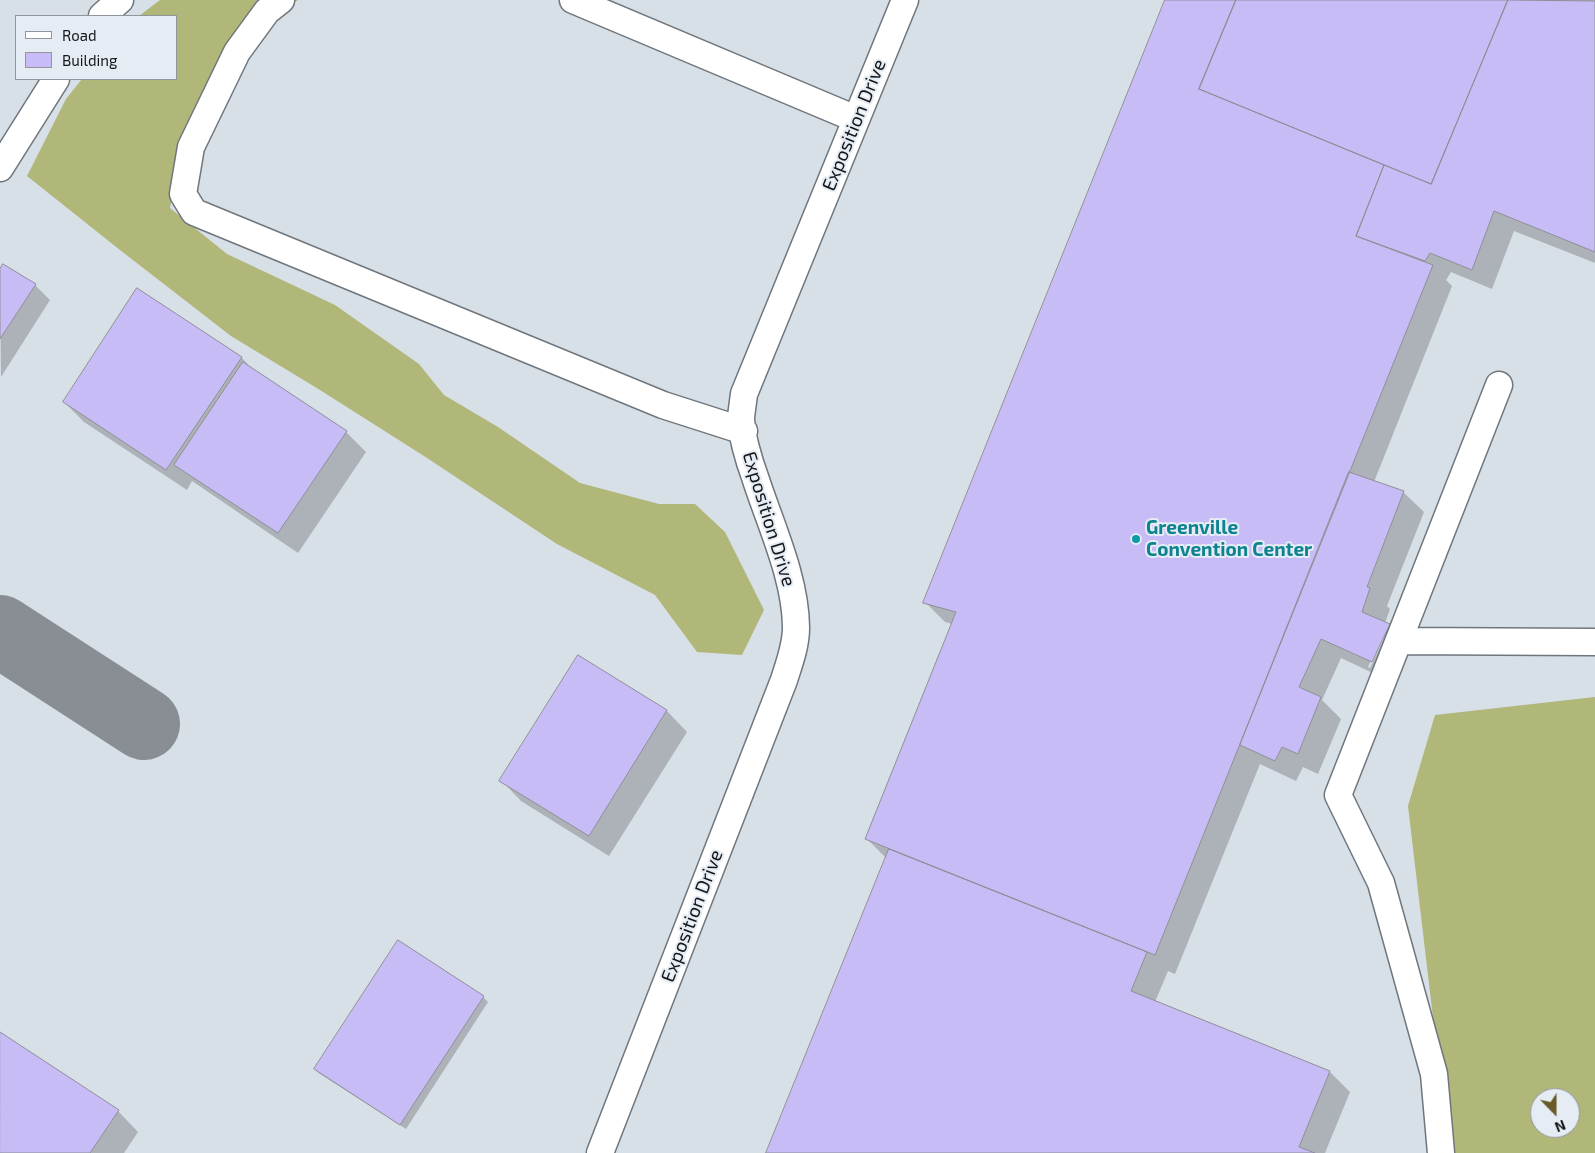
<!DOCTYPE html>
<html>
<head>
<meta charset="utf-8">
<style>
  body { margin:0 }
  #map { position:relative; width:1595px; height:1153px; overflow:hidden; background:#d7dfe7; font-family:"Exo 2",sans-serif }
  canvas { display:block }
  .legend { position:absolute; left:15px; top:15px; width:162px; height:65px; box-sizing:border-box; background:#e5ecf4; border:1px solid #91969c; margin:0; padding:6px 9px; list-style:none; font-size:15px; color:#131518 }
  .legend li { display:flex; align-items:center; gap:10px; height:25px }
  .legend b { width:25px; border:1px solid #91969c }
  .north { position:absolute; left:1530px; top:1088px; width:50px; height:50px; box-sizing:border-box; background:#e5ecf4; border:1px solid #91969c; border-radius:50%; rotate:158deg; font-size:14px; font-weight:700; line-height:20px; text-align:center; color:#131518 }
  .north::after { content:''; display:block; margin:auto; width:18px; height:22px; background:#685b28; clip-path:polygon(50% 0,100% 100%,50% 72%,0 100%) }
</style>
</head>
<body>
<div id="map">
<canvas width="1595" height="1153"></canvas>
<ul class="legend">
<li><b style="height:6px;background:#fff"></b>Road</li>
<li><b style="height:14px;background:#c8bcf6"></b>Building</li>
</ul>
<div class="north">N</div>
</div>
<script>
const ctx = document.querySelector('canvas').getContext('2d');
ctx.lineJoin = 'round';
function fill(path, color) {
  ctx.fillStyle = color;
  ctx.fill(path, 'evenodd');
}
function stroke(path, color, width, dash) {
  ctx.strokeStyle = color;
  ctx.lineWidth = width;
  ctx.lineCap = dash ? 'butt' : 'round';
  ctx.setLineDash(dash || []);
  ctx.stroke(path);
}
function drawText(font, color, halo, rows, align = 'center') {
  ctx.font = font + ' "Exo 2",sans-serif';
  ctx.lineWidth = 4;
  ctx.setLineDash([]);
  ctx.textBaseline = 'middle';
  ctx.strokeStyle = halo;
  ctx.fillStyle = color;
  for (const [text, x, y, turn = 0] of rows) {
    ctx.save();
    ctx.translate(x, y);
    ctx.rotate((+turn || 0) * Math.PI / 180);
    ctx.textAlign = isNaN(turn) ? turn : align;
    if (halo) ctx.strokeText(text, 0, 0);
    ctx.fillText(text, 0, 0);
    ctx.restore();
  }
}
const forest = new Path2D(`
  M 160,0 L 298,0 L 238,37 L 204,89 L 176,174 L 170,208 L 227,254 L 335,305 L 419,364 L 444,395 L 498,427 L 580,483 L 659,504 L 695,504 L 725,532 L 764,610 L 742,655 L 697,652 L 655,595 L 557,544 L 424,456 L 320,390 L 231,336 L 120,250 L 27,176 L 66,99 L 82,79 L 176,79 L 176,16 L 139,16 Z
  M 1595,697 L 1595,1153 L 1449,1153 L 1408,806 L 1435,715 ZM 1540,1098 L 1570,1098 L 1570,1128 L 1540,1128 Z`);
const shadow = new Path2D(`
  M 1167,0 L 1595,0 L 1595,263 L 1514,231 L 1492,289 L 1451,272 L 1446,280 L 1452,286 L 1374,482 L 1403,492 L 1424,512 L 1387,606 L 1390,609 L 1385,623 L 1389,625 L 1409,645 L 1392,682 L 1341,658 L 1322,700 L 1341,719 L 1318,774 L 1303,767 L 1296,781 L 1260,764 L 1175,974 L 1168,971 L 1155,1002 L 1330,1072 L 1350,1092 L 1325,1153 L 768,1153 L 887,859 L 866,838 L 952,624 L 945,622 L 925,602 ZM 1384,633 L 1387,633 L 1370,668 L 1368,667 Z
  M 0,271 L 35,285 L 50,300 L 1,377 Z
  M 241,357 L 256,373 L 346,432 L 366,452 L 298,553 L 192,481 L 187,490 L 84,422 L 64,402 Z
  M 578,657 L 667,711 L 687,732 L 609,856 L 521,801 L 501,780 Z
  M 398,942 L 483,997 L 488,1002 L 406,1129 L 320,1074 L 315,1069 Z
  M 0,1033 L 118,1111 L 138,1132 L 124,1153 L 0,1153 Z`);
const taxiway = new Path2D(`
  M 0,631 L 144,724`);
const building = new Path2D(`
  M 1165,0 L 1236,0 L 1199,89 L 1384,165 L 1356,236 L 1433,265 L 1155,955 L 865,839 L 956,612 L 923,603 Z
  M 1236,0 L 1508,0 L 1431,184 L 1199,89 Z
  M 1508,0 L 1595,1 L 1595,252 L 1494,211 L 1472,270 L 1430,253 L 1425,261 L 1356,236 L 1384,165 L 1431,184 Z
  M 3,264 L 36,284 L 0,339 L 0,269 Z
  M 137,288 L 242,357 L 166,470 L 63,402 Z
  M 243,362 L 347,431 L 278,533 L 174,465 Z
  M 1349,472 L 1404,491 L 1367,587 L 1370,588 L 1362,612 L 1390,624 L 1372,662 L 1321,639 L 1299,687 L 1321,697 L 1298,754 L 1282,747 L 1275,761 L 1240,745 Z
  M 578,655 L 667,710 L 589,836 L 499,781 Z
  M 889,849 L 1147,952 L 1131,991 L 1330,1071 L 1299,1147 L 1315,1153 L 766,1153 Z
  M 398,940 L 484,996 L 400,1125 L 314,1069 Z
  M 0,1032 L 119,1110 L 90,1153 L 0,1153 Z`);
const minor = new Path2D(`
  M 281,0 L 267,11 L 237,52 L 191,147 L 183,194 L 194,212 L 663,405 L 744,431
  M 573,0 L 856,119
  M 102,16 L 120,0
  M 0,168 L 56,79
  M 1399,641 L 1595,642
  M 600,1153 L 784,680 C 789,664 796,646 796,628 C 796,578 770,524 755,477 C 749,461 741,434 741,417 C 742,409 743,402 744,394 L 905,0
  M 1441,1153 L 1434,1074 L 1381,883 L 1338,795 L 1499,385`);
const markers = [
  [1136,539,5,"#0f9aa8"]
];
const streetNames = [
  ["Exposition Drive",854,125,-68],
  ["Exposition Drive",769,519,73],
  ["Exposition Drive",692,916,-69]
];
const cultureNames = [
  ["Greenville",1146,528],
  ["Convention Center",1146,550]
];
fill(forest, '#b1b679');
fill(shadow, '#0003');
stroke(taxiway, '#888e94', 72);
fill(building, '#c8bcf6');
stroke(building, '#8f8e97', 1);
stroke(minor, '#6f767c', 29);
stroke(minor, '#fff', 26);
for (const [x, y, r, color] of markers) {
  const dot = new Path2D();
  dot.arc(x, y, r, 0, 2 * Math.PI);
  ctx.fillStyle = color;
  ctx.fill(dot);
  stroke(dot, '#e5ecf4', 2);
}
drawText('19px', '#131518', '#e5ecf4', streetNames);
drawText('bold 19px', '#0d838f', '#e5ecf4', cultureNames, 'left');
</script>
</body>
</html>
